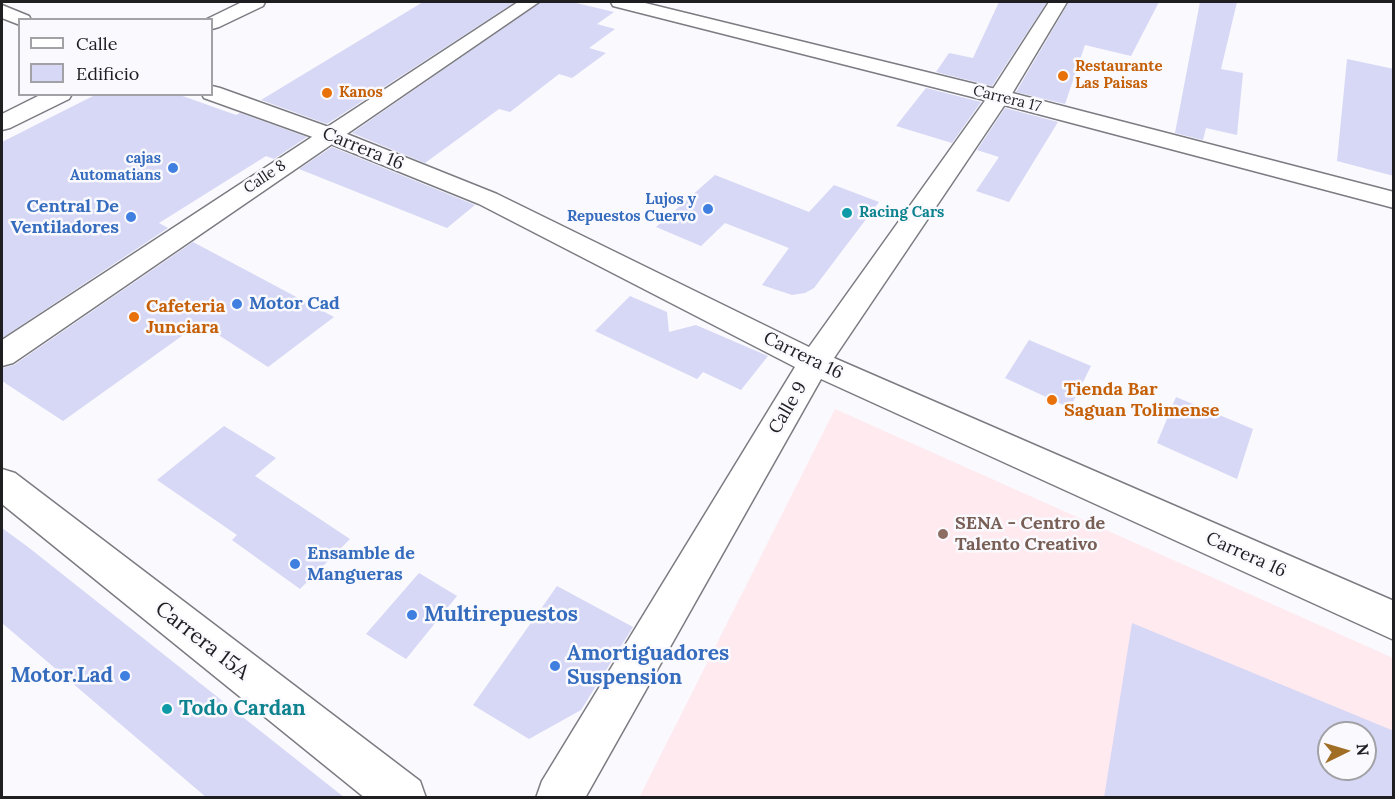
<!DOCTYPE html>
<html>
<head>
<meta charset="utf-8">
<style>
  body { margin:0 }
  #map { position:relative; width:1395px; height:799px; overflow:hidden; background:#f9f9fe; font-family:Lora,serif }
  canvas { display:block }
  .frame { position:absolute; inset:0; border:3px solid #1f1f22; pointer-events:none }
  .legend { position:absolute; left:18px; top:18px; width:195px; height:78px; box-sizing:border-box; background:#f9f9fe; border:2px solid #a2a2a6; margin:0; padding:8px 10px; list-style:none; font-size:18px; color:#1f1f22 }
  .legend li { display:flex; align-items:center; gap:12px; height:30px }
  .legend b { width:30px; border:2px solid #a2a2a6 }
  .north { position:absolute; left:1317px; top:721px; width:60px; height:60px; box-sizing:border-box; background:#f9f9fe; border:2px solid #a2a2a6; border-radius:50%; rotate:85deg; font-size:16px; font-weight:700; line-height:24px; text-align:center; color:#1f1f22 }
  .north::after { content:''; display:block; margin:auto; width:21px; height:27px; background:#a16e25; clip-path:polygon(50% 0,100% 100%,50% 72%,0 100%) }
</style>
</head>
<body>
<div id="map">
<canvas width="1395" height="799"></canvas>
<div class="frame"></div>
<ul class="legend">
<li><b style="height:8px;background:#fff"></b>Calle</li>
<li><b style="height:16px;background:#d7d7f6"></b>Edificio</li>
</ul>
<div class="north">N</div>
</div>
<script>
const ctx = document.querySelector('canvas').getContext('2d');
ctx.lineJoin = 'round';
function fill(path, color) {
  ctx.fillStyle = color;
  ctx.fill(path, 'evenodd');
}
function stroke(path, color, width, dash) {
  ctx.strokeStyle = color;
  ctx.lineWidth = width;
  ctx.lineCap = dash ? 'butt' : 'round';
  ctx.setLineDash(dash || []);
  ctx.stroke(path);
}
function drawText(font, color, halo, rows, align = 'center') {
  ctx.font = font + ' Lora,serif';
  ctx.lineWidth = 5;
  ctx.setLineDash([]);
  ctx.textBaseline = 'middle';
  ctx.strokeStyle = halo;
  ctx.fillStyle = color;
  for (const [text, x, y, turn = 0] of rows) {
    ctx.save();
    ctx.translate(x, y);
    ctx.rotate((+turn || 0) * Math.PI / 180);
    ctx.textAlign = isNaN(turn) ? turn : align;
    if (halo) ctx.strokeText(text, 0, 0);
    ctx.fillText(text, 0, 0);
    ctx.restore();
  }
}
const education = new Path2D(`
  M 835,409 L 1393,658 L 1393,797 L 639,798 ZM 1329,733 L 1365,733 L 1365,769 L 1329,769 Z`);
const building = new Path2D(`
  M 423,2 L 515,2 L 327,124 L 261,100 Z
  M 541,2 L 572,2 L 614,12 L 597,24 L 615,29 L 589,48 L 606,53 L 572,78 L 559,74 L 510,112 L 499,109 L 425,163 L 352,133 Z
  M 999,2 L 1047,2 L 992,86 L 936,72 L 949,53 L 973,58 Z
  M 1069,2 L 1159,2 L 1131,56 L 1085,45 L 1065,104 L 1016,92 Z
  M 1200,2 L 1237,2 L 1221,69 L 1243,73 L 1237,135 L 1206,128 L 1203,140 L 1175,133 Z
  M 1347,59 L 1394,69 L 1394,176 L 1337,161 Z
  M 926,88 L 981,102 L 952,143 L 896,126 Z
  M 97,94 L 177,94 L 236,115 L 240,113 L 307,137 L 274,159 L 266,156 L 159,223 L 168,228 L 2,338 L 2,142 Z
  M 1005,108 L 1058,122 L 1009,202 L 976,191 L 999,157 L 977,150 Z
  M 332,147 L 475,205 L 447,228 L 299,169 Z
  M 715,175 L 809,212 L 834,185 L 879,202 L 814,288 L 805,293 L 792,295 L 762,285 L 789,248 L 725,223 L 701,246 L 656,227 Z
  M 193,242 L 334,317 L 268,367 L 200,323 L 63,421 L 2,381 L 2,368 L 14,365 Z
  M 630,296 L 667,312 L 669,332 L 696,325 L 768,356 L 741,390 L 703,372 L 697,379 L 595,331 Z
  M 1029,340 L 1091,366 L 1070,408 L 1005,378 Z
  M 1176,397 L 1253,429 L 1237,479 L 1157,443 Z
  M 224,426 L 276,458 L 255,476 L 350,539 L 300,589 L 232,540 L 237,535 L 157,480 Z
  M 2,528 L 28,547 L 345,798 L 207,798 L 2,623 Z
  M 419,573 L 457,596 L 406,659 L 366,634 Z
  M 557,586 L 633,627 L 581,710 L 529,739 L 473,705 Z
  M 1132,623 L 1394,731 L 1394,798 L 1104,798 ZM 1329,733 L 1365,733 L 1365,769 L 1329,769 Z`);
const minor = new Path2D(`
  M 242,2 L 265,2 L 263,6 L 219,27 L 212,29 L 212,20 L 205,20 Z
  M 1049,2 L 1067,2 L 1010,97 L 834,358 L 1394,601 L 1394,640 L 821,379 L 585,798 L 536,798 L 542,781 L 795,367 L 479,204 L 321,140 L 204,98 L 202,94 L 212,94 L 212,86 L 220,88 L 337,130 L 497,194 L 809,347 L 989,95 Z
  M 2,5 L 29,16 L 31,20 L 20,20 L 20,25 L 2,18 Z
  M 42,94 L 72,94 L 69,99 L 10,128 L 2,130 L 2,114 Z
  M 2,469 L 15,473 L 420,781 L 426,798 L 365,798 L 2,504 Z`);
const tertiary = new Path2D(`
  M 518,2 L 539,2 L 13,363 L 2,366 L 2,340 Z
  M 611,2 L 641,2 L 1016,94 L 1394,192 L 1394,208 L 1000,104 L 613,6 Z`);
const markers = [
  [1063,76,6,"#e8710a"],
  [327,93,6,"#e8710a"],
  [173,168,6,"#3f7fe0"],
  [708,209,6,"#3f7fe0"],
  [847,213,6,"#0f9aa8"],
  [131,217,6,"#3f7fe0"],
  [237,304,6,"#3f7fe0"],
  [134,317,6,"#e8710a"],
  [1052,400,6,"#e8710a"],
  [943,534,6,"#8d6e63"],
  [295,564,6,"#3f7fe0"],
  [412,615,6,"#3f7fe0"],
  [555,666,6,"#3f7fe0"],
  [125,676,6,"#3f7fe0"],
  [167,709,6,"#0f9aa8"]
];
const farFoodnames = [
  ["Restaurante",1075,67],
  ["Las Paisas",1075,84],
  ["Kanos",339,93]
];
const farStreetnames = [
  ["Carrera 17",1007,99,14],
  ["Calle 8",265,177,-34]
];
const farShopnames = [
  ["cajas",161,159],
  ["Automatians",161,176],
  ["Lujos y",696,200],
  ["Repuestos Cuervo",696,217]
];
const farCulturenames = [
  ["Racing Cars",859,213]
];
const streetNames = [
  ["Carrera 16",363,149,22],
  ["Carrera 16",803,356,26],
  ["Calle 9",788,408,-60],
  ["Carrera 16",1246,555,24]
];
const shopNames = [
  ["Central De",119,207,"right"],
  ["Ventiladores",119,228,"right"],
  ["Motor Cad",249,304],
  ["Ensamble de",307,554],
  ["Mangueras",307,575]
];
const foodNames = [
  ["Cafeteria",146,307],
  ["Junciara",146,328],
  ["Tienda Bar",1064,390],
  ["Saguan Tolimense",1064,411]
];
const educationNames = [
  ["SENA - Centro de",955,524],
  ["Talento Creativo",955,545]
];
const nearShopnames = [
  ["Multirepuestos",424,615],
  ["Amortiguadores",567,654],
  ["Suspension",567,678],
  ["Motor.Lad",113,676,"right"]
];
const nearStreetnames = [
  ["Carrera 15A",202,641,38]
];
const nearCulturenames = [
  ["Todo Cardan",179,709]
];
fill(education, '#ffeaef');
fill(building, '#d7d7f6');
stroke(minor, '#7b7b82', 3);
stroke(tertiary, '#7b7b82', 3);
fill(minor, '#fff');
fill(tertiary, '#fff');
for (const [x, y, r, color] of markers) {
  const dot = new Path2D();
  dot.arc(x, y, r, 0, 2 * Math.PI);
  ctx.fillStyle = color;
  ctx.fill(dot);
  stroke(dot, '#f9f9fe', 2);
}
drawText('bold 15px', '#c56008', '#f9f9fe', farFoodnames, 'left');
drawText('15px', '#1f1f22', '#f9f9fe', farStreetnames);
drawText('bold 15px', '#366cbe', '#f9f9fe', farShopnames, 'right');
drawText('bold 15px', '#0d838f', '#f9f9fe', farCulturenames, 'left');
drawText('18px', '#1f1f22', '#f9f9fe', streetNames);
drawText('bold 18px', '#366cbe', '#f9f9fe', shopNames, 'left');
drawText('bold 18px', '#c56008', '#f9f9fe', foodNames, 'left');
drawText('bold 18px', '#785e54', '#f9f9fe', educationNames, 'left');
drawText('bold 21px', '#366cbe', '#f9f9fe', nearShopnames, 'left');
drawText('21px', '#1f1f22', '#f9f9fe', nearStreetnames);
drawText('bold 21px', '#0d838f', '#f9f9fe', nearCulturenames, 'left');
</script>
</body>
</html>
